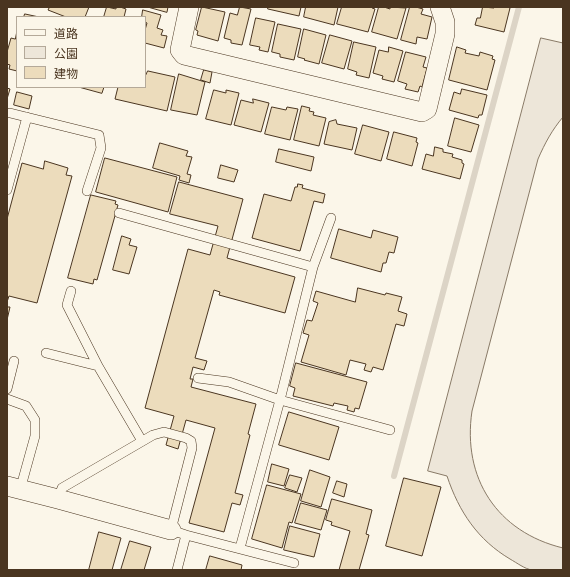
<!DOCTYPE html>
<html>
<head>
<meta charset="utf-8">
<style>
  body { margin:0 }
  #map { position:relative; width:570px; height:577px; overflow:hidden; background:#fbf6e9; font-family:"Playfair Display","Noto Sans JP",serif }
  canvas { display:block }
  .frame { position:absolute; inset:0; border:8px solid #4a3520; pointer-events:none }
  .legend { position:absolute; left:16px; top:16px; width:130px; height:72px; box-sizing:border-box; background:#fbf6e9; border:1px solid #b4a999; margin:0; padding:5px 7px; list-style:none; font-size:12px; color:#4a3520 }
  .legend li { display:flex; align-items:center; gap:8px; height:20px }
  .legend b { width:20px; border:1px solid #b4a999 }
</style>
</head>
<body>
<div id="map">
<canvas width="570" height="577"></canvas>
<div class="frame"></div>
<ul class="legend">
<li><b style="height:5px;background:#fbf6e9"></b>道路</li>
<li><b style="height:11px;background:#ede6d9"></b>公園</li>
<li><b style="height:11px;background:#ecdcbc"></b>建物</li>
</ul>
</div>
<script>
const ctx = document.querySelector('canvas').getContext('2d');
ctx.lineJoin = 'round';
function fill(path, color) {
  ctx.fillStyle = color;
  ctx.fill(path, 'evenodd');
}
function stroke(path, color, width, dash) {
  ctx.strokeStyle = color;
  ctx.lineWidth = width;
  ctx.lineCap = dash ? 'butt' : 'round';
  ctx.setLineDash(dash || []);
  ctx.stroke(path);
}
const green = new Path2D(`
  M 541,38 L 563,43 L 563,117 C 552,130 545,143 538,159 L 472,411 C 462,478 497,532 563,548 L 563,570 C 554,570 541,572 532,570 C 525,569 517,563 510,559 C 478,540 459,512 447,476 L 428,471 Z`);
const stream = new Path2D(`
  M 394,476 L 519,7`);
const building = new Path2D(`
  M 46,7 L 89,7 L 85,17 L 66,17 L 48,10 L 49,8 Z
  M 107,7 L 116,9 L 116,7 L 120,7 L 126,9 L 124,17 L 104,17 Z
  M 148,7 L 168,7 L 167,12 Z
  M 202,7 L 225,12 L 218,41 L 197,35 L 198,31 L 196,30 Z
  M 240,7 L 251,9 L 242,45 L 231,43 L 231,40 L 224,38 L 230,13 L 237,15 Z
  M 268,7 L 301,7 L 299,16 L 268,9 Z
  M 306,7 L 338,7 L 334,25 L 304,17 Z
  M 342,7 L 372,7 L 372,8 L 375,9 L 368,32 L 337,24 Z
  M 379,7 L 384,7 L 390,9 L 390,7 L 406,8 L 397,39 L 372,32 Z
  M 410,7 L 416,7 L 423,9 L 421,14 L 432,17 L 427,39 L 417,37 L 416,44 L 401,40 Z
  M 483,7 L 494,8 L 494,7 L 507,7 L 510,8 L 504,32 L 475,25 L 477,18 L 480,18 Z
  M 143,10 L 161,15 L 157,28 L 163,30 L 161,35 L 167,36 L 164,48 L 145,43 L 145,30 L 147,23 L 145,22 L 145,17 L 142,17 Z
  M 25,14 L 39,17 L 24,17 Z
  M 256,18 L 275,22 L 268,52 L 259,50 L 260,47 L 250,45 Z
  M 278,24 L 301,29 L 294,60 L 280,57 L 280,54 L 272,52 Z
  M 304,29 L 326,35 L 319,64 L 304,60 L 305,59 L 298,57 Z
  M 17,31 L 17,71 L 9,69 L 10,65 L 7,64 L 7,52 L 11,38 L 15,39 Z
  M 330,35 L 352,41 L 344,69 L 322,63 Z
  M 354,42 L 376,47 L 369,78 L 356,75 L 357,72 L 348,69 Z
  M 389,47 L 403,51 L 394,82 L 382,79 L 383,76 L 373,73 L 379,50 L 388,52 Z
  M 457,47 L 466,50 L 465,53 L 479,56 L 480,52 L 493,56 L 492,59 L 495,60 L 487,90 L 449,80 Z
  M 406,52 L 426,57 L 423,67 L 427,68 L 422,87 L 420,86 L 418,92 L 405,89 L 407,84 L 398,81 Z
  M 204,70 L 212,72 L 210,83 L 201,80 Z
  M 148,71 L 175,77 L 167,111 L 115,99 L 118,87 L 145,87 L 145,77 Z
  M 179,74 L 205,82 L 197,115 L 171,110 Z
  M 79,87 L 104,87 L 102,93 Z
  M 7,88 L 10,89 L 7,99 Z
  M 462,89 L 487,95 L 482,115 L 479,115 L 478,118 L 449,110 L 454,92 L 460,94 Z
  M 214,90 L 226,93 L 226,90 L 239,93 L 231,125 L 206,119 Z
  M 17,92 L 32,96 L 29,109 L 14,105 Z
  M 253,99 L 269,103 L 261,132 L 234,125 L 241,100 L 253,103 Z
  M 302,106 L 310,108 L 309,111 L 314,112 L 313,115 L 326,118 L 319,146 L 294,140 Z
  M 272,107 L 286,110 L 287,107 L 298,109 L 290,140 L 265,134 Z
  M 455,118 L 479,125 L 471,152 L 448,146 Z
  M 336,120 L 337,124 L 357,128 L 352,150 L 324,144 L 329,122 Z
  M 363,125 L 389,132 L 381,161 L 355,154 Z
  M 394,132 L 417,138 L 416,142 L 418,143 L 412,166 L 387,159 Z
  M 160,143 L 188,151 L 186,156 L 192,157 L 187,174 L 191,175 L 189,183 L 179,180 L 180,176 L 153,168 Z
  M 435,147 L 443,149 L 443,152 L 453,154 L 452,157 L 462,160 L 462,163 L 464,164 L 460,179 L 422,169 L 426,154 L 433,156 Z
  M 279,149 L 314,157 L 311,171 L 276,162 Z
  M 105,158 L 177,177 L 168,212 L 96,192 Z
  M 45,161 L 68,168 L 66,175 L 72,176 L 37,303 L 9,296 L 7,302 L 7,219 L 22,163 L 43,169 Z
  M 221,165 L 238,170 L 234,182 L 218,178 Z
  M 179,182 L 243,199 L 227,258 L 295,277 L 285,313 L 219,295 L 220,292 L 214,290 L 195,358 L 207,361 L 204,370 L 193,367 L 190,379 L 193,379 L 191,387 L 256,404 L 248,434 L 250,435 L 235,493 L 243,495 L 240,505 L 232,503 L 224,532 L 189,523 L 215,428 L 186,420 L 178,449 L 166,445 L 174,416 L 145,408 L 188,249 L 210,255 L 218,226 L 170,214 Z
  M 298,184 L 303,185 L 302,188 L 325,194 L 323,203 L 314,201 L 300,251 L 252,238 L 264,194 L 291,201 L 295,187 L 297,187 Z
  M 91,195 L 116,201 L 115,204 L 118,205 L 97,280 L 94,279 L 93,284 L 68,278 Z
  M 339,229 L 371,238 L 373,230 L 398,237 L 394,253 L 389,252 L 386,263 L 383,263 L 381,272 L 331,258 Z
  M 122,236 L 131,239 L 129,245 L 137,247 L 129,274 L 113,270 Z
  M 358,288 L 385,295 L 386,293 L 402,297 L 398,311 L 407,314 L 404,326 L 396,324 L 383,370 L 373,367 L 371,372 L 364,370 L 366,364 L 350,360 L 346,375 L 301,362 L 309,335 L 303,333 L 307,320 L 312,321 L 318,303 L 313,301 L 316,291 L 355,302 Z
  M 7,307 L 10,307 L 7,320 Z
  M 296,363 L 367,382 L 359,409 L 355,408 L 354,412 L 347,410 L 348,406 L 334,403 L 333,406 L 293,396 L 295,388 L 290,386 Z
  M 289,412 L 339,427 L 329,460 L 279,445 Z
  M 272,464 L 289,469 L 284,486 L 268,482 Z
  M 310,470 L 330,477 L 321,507 L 301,501 Z
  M 290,475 L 302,478 L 297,492 L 285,488 Z
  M 404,478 L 441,487 L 422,556 L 386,546 Z
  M 337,481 L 347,484 L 344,497 L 333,493 Z
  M 267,485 L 301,494 L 292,523 L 289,522 L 282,548 L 252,539 Z
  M 332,499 L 372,510 L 366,534 L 369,535 L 359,570 L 339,570 L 350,531 L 331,525 L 332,522 L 326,520 Z
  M 301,503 L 327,510 L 321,530 L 295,523 Z
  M 290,526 L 320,534 L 314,557 L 284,550 Z
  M 99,532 L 121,538 L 112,570 L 89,570 Z
  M 130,541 L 151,547 L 144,570 L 121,570 Z
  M 210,556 L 242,565 L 241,570 L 206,570 Z`);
const service = new Path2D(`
  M 10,113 L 99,135 L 101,148 L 87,191
  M 7,190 L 27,117
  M 119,213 L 313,267
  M 71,291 L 67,305 L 98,366
  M 46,353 L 98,366 L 142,441
  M 198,378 L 229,382 L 280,400 L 390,430
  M 7,389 L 14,361
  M 7,399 L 26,406 L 35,420 L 35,436 L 20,490
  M 58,499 L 62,488 L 153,435 L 164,432 L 186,438 L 191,441 L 192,448 L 171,530 L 186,535 L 294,563
  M 240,548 L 280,400 L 313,267 L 331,218
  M 177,570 L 186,535`);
const minor = new Path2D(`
  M 189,7 L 180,50 L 184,55 L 422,112 L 427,109 L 445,34 L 445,22 L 440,7
  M 7,486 L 58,499 L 171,530`);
fill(green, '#ede6d9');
stroke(green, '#887966', 1);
stroke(stream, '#dcd4c6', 6);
fill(building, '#ecdcbc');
stroke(building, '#4a3520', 1);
stroke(service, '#4a3520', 10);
stroke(minor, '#4a3520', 20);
stroke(service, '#fbf6e9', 9);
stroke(minor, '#fbf6e9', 19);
</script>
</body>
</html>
